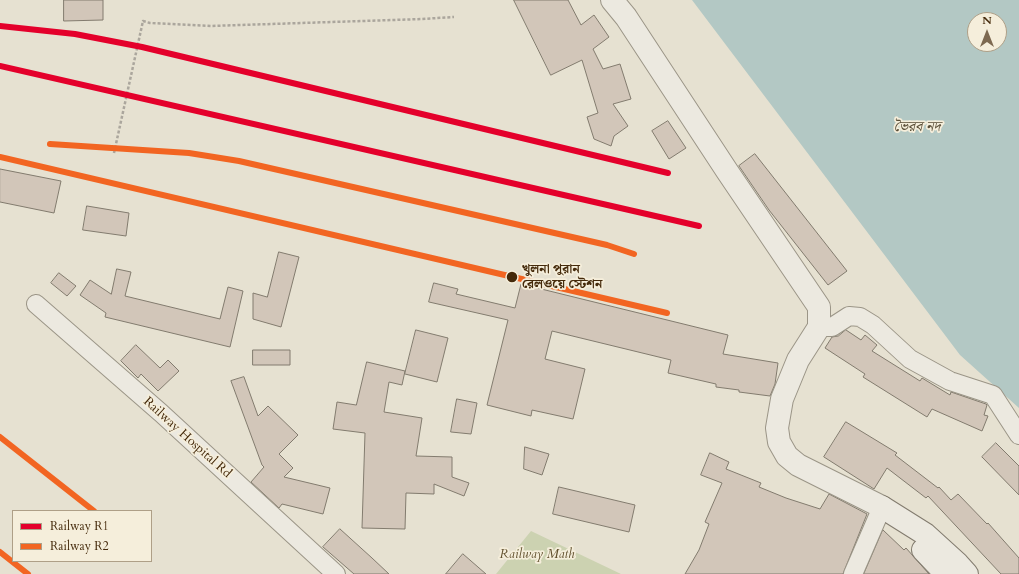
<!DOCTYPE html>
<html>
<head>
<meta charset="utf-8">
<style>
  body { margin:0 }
  #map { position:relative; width:1019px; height:574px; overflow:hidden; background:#e6e1d1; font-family:Cardo,serif }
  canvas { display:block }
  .legend { position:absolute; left:12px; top:510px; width:140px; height:52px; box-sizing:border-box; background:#f5eedb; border:1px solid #ae9f87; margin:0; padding:5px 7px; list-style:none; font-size:12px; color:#44290a }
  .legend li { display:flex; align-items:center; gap:8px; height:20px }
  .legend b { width:20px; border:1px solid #ae9f87 }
  .north { position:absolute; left:967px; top:12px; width:40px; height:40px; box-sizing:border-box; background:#f5eedb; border:1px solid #ae9f87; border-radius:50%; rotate:0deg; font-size:11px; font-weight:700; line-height:16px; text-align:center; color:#44290a }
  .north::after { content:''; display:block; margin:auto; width:14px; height:18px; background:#7d6950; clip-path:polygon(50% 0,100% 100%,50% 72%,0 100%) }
</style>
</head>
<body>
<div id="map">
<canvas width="1019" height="574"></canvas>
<ul class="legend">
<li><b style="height:5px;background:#e4002b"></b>Railway R1</li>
<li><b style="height:5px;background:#f26522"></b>Railway R2</li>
</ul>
<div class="north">N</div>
</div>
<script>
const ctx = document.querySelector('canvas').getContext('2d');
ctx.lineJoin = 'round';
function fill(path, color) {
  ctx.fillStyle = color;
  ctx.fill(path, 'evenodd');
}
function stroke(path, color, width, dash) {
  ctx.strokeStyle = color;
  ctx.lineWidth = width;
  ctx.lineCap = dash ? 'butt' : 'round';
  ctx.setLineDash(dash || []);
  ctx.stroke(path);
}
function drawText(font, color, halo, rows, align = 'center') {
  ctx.font = font + ' Cardo,"Noto Serif Bengali",serif';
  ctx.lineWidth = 3.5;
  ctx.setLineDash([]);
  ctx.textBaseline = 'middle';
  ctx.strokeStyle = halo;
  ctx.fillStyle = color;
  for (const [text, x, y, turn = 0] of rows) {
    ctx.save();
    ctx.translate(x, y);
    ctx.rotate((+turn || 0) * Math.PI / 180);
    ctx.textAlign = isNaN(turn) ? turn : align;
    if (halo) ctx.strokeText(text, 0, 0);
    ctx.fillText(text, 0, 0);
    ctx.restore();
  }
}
const green = new Path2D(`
  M 531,531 L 621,574 L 496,574 Z`);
const water = new Path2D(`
  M 692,0 L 1019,0 L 1019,408 L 960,355 ZM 975,20 L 999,20 L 999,44 L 975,44 Z`);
const building = new Path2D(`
  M 64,0 L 103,0 L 103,20 L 64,21 Z
  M 514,0 L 568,0 L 581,25 L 594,15 L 609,37 L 593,49 L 603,69 L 620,64 L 631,99 L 613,104 L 628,126 L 614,136 L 611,146 L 594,139 L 587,117 L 598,113 L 582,60 L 551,75 Z
  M 668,121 L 686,148 L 669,159 L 652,131 Z
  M 755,154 L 847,271 L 828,285 L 769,210 L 739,166 Z
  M 0,169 L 61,181 L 54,213 L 0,202 Z
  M 87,206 L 129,213 L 126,236 L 83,230 Z
  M 279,252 L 299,257 L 281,327 L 253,319 L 253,293 L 267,297 Z
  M 117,269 L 131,272 L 125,296 L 220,319 L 228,287 L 243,291 L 230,347 L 105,317 L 106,313 L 80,295 L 90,280 L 111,294 Z
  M 59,273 L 76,286 L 67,296 L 51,283 Z
  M 434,283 L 458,289 L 456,294 L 515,308 L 521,284 L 728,335 L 723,354 L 778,363 L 775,384 L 770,396 L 739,392 L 739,390 L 716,387 L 716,384 L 668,373 L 671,360 L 552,331 L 545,359 L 585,369 L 573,419 L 532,410 L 531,416 L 487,405 L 508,320 L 429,302 Z
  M 416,330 L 448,338 L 437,382 L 405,374 Z
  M 846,330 L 861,340 L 865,335 L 877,345 L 872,351 L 920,381 L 922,378 L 950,395 L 951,392 L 986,404 L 987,405 L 984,415 L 988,416 L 982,431 L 932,409 L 927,417 L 863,377 L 865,374 L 825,348 L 832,337 L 838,336 Z
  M 136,345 L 160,368 L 168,360 L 179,371 L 158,391 L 141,374 L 138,378 L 121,361 Z
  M 253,350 L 290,350 L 290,365 L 253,365 Z
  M 367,362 L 405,371 L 402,385 L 389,382 L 384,412 L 422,418 L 416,456 L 452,457 L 452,477 L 469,483 L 464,496 L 434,484 L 434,494 L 406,493 L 405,529 L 362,528 L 365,433 L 333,429 L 337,402 L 356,405 Z
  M 244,377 L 258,416 L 268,406 L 298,435 L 279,454 L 293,468 L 284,477 L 330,488 L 323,514 L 282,504 L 279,508 L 251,482 L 264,467 L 262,465 L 231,381 Z
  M 457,399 L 477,403 L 471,434 L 451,432 Z
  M 846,422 L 897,453 L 895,455 L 938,488 L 939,487 L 951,500 L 958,494 L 987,524 L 988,523 L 1019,558 L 1019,574 L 1001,574 L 928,496 L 926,498 L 887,468 L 874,489 L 824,457 Z
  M 996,443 L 1019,466 L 1019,495 L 982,457 Z
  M 525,447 L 549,454 L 542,475 L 524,469 Z
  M 710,453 L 729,462 L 726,469 L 761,483 L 759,487 L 786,498 L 820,509 L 829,494 L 867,514 L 843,574 L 685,574 L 699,550 L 709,524 L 705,522 L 722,483 L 701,475 Z
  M 559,487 L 635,505 L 629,532 L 553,514 Z
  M 340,529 L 372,558 L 389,574 L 354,574 L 323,547 Z
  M 883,530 L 904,550 L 906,548 L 929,574 L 864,574 Z
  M 463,554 L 486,574 L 446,574 Z`);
const path = new Path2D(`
  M 114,153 L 143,21 L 150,23 L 211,26 L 422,19 L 454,17`);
const minor = new Path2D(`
  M 36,304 L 161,413 L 336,574
  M 819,327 L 832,327 L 849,316 L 860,317 L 873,325 L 910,359 L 950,381 L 993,395 L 1019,435
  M 853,574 L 882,507`);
const tertiary = new Path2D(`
  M 612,0 L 626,17 L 727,171 L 819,307 L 819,327 L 798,360 L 782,399 L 777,428 L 779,442 L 787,456 L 798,465 L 882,507`);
const secondary = new Path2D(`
  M 882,507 L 925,534 L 958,564 L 967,574
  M 923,550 L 946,574`);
const rail1 = new Path2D(`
  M 0,26 L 75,34 L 142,47 L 668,173
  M 0,66 L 699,226`);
const rail2 = new Path2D(`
  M 50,144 L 189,153 L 239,161 L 607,245 L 634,254
  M 0,157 L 667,313
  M 0,437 L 94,511
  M 0,552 L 28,574`);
const markers = [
  [512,277,6,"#44290a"]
];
const stopNames = [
  ["খুলনা পুরান",522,270],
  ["রেলওয়ে স্টেশন",522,285]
];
const streetNames = [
  ["Railway Hospital Rd",187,438,42]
];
const parkNames = [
  ["Railway Math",537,555]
];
const waterNames = [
  ["ভৈরব নদ",917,128]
];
fill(green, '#ccd2b1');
fill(water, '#b3c8c4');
fill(building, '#d2c6b9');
stroke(building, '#827b6e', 1);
stroke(minor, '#9b9587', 20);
stroke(tertiary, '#9b9587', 24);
stroke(secondary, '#827b6e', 24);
stroke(path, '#aba69d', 2.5, [3, 2]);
stroke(minor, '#ece9e0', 18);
stroke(tertiary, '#ece9e0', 22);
stroke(secondary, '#ece9e0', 22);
stroke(rail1, '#e4002b', 6);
stroke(rail2, '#f26522', 6);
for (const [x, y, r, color] of markers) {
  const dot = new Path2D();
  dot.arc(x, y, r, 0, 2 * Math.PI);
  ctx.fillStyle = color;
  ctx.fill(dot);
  stroke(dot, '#f5eedb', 1.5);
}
drawText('bold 13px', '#44290a', '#f5eedb', stopNames, 'left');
drawText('13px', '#44290a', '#f5eedb', streetNames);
drawText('italic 13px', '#61502d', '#f5eedb', parkNames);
drawText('italic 14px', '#5a4e37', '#f5eedb', waterNames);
</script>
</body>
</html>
